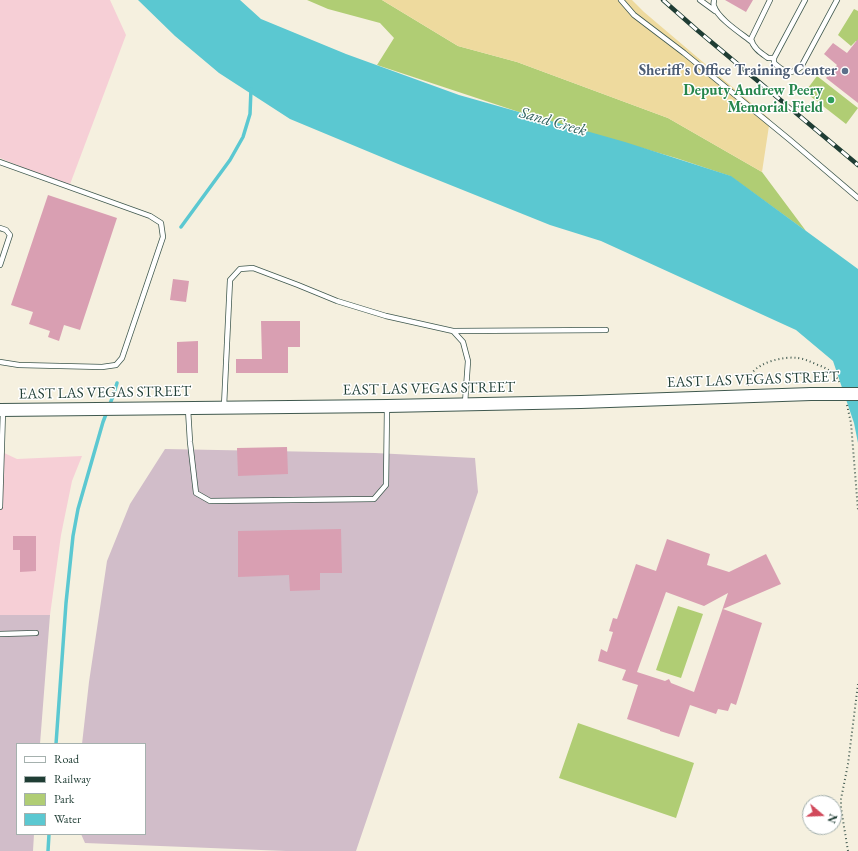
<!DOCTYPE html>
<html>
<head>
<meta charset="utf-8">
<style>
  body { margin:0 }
  #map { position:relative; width:858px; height:851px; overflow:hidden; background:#f5f0df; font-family:"EB Garamond",serif }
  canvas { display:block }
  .legend { position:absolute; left:16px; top:743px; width:130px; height:92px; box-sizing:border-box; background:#fff; border:1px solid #a5b1ae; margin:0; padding:5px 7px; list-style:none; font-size:12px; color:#1f3d34 }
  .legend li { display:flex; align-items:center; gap:8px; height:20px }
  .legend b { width:20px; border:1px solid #a5b1ae }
  .north { position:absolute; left:802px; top:795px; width:40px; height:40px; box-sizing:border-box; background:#fff; border:1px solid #a5b1ae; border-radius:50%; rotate:109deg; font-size:11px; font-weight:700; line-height:16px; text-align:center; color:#1f3d34 }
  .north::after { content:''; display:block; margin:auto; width:14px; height:18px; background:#d1495b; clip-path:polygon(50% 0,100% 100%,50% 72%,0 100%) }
</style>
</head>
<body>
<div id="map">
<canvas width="858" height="851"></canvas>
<ul class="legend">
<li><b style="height:5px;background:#fff"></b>Road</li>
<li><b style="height:5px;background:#1f3d34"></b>Railway</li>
<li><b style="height:11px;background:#b0cd74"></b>Park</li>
<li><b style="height:11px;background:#5bc8d1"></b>Water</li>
</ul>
<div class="north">N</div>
</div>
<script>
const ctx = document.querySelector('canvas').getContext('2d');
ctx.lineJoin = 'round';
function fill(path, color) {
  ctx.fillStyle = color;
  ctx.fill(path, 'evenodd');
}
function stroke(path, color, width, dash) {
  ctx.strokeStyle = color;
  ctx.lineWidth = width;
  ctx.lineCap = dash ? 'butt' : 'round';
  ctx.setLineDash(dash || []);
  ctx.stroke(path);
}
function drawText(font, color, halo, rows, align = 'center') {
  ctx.font = font + ' "EB Garamond",serif';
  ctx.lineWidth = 3;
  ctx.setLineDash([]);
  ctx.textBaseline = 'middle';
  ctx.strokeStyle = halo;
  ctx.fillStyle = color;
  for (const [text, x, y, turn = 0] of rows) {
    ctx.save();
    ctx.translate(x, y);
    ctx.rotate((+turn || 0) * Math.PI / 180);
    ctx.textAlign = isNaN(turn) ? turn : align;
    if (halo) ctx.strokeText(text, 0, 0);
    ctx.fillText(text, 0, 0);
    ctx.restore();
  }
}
const built = new Path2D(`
  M 0,0 L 110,0 L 126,35 L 69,187 L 0,158 Z
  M 0,451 L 17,459 L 82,456 L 72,481 L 61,535 L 50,615 L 0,615 Z`);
const industrial = new Path2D(`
  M 165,449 L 375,453 L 475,458 L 478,492 L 356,851 L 286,851 L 85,843 L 81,834 L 145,834 L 145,744 L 82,744 L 89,682 L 107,561 L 130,504 Z
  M 0,615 L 50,615 L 40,744 L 17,744 L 17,834 L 34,834 L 33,851 L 0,851 Z`);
const green = new Path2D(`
  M 307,0 L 382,0 L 458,46 L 517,62 L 668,118 L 762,172 L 806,231 L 730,176 L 676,158 L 522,113 L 377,65 L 394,38 L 380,23 L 328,9 Z
  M 854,9 L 858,11 L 858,42 L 856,41 L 851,46 L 838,35 Z
  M 817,76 L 858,108 L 846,124 L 805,92 Z
  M 678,606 L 703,614 L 681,678 L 656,670 Z
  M 578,723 L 694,763 L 676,818 L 559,778 Z`);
const sand = new Path2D(`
  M 382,0 L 632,0 L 644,12 L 770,119 L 762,172 L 668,118 L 517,62 L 458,46 Z`);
const water = new Path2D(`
  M 138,0 L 240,0 L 261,19 L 346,54 L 459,95 L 625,142 L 731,176 L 858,269 L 858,443 L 854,423 L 833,361 L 796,330 L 601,241 L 550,225 L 403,166 L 290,119 L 219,73 L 175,36 Z`);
const stream = new Path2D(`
  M 181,227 L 230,160 L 243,137 L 250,114 L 251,89
  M 56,744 L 66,603 L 73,536 L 78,509 L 103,422 L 113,396 L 117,383
  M 48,851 L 49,834`);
const building = new Path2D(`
  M 725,0 L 753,0 L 746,12 Z
  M 858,39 L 858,103 L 826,78 L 837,65 L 824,54 L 833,43 L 847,53 Z
  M 48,195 L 117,218 L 80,330 L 64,325 L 59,341 L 48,337 L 50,331 L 29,324 L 33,312 L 11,305 Z
  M 173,279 L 189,281 L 186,302 L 170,300 Z
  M 261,321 L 300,321 L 300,347 L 288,347 L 288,373 L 236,373 L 236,359 L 262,359 Z
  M 198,341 L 198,373 L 177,373 L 177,342 Z
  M 287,447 L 288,474 L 238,476 L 237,448 Z
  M 341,529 L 342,573 L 320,573 L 320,590 L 290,591 L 289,575 L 238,577 L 238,531 Z
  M 13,536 L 36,536 L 36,571 L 20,572 L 20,550 L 13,550 Z
  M 667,539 L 710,554 L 707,565 L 729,572 L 766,554 L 781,584 L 723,609 L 762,623 L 743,683 L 736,705 L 731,703 L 728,711 L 718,709 L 716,714 L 690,705 L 679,737 L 660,731 L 660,730 L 627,719 L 638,685 L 622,680 L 626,670 L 598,661 L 601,649 L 607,652 L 613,632 L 609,631 L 613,618 L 617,619 L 636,564 L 656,571 ZM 666,592 L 704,606 L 728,593 L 694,692 L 671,683 L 669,679 L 665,681 L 637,672 Z`);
const path = new Path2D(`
  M 749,385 L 748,385 C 749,381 749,377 752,373 C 760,362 784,356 798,358 C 805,359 811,362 818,365 C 827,368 836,374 839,382
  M 847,405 L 851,423 L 858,510
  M 848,851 L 841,808 L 841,799 L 848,764 L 858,684`);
const service = new Path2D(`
  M 621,0 L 634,15 L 684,53 L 790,140 L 858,198
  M 700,0 L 715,11
  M 714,0 C 714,2 713,4 714,6 C 718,19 742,34 752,42
  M 770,0 L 751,39 C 753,48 761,53 768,58 L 774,58
  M 805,0 L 774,58 L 774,63 C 784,72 790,76 801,67 L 837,0
  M 0,162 L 150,216 L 161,223 L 163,237 L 122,358 L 116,365 L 102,367 L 19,365 L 0,362
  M 0,228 L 6,230 L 10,235 L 0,265
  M 453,331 L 606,330
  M 224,406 L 230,280 L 240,269 L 253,268 L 298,285 L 337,301 L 386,316 L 453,331 L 463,342 L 468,361 L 465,403
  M 188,409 L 190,442 L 196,493 L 210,501 L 374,499 L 386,485 L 387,407
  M 0,507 L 3,411
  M 0,634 L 36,633`);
const tertiary = new Path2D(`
  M 0,410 L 387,406 L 581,402 L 811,394`);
const rail = new Path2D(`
  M 663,0 L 697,30 L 858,165`);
const tertiaryBridge = new Path2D(`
  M 811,394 L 858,394`);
const markers = [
  [845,71,4,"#5c6f8a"],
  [831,100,4,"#2e9e5b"]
];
const serviceNames = [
  ["Sheriff's Office Training Center",837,71]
];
const leisureNames = [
  ["Deputy Andrew Peery",823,91],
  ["Memorial Field",823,108]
];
const streetNames = [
  ["EAST LAS VEGAS STREET",753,380,-2],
  ["EAST LAS VEGAS STREET",429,389,-1],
  ["EAST LAS VEGAS STREET",105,393,-1]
];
const waterNames = [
  ["Sand Creek",553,122,16]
];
fill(built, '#f6cfd6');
fill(industrial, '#d1bdc9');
fill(green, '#b0cd74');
fill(sand, '#eeda9e');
fill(water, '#5bc8d1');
stroke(stream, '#5bc8d1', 3.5);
fill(building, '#d99fb2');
stroke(service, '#3f584e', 6);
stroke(tertiary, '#3f584e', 14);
stroke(path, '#3f584e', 2, [1, 3]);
stroke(service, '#fff', 4.5);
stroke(tertiary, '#fff', 12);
stroke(rail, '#1f3d34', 4.5);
stroke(rail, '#fff', 3, [9]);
stroke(tertiaryBridge, '#3f584e', 14, []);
stroke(tertiaryBridge, '#fff', 12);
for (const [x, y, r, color] of markers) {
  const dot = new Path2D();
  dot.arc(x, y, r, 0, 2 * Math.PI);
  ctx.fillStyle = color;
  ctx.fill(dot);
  stroke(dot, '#fff', 1.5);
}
drawText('bold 15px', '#4e5e75', '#fff', serviceNames, 'right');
drawText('bold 15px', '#27864d', '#fff', leisureNames, 'right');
drawText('15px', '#1f3d34', '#fff', streetNames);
drawText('italic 16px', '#2e605b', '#fff', waterNames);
</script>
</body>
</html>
